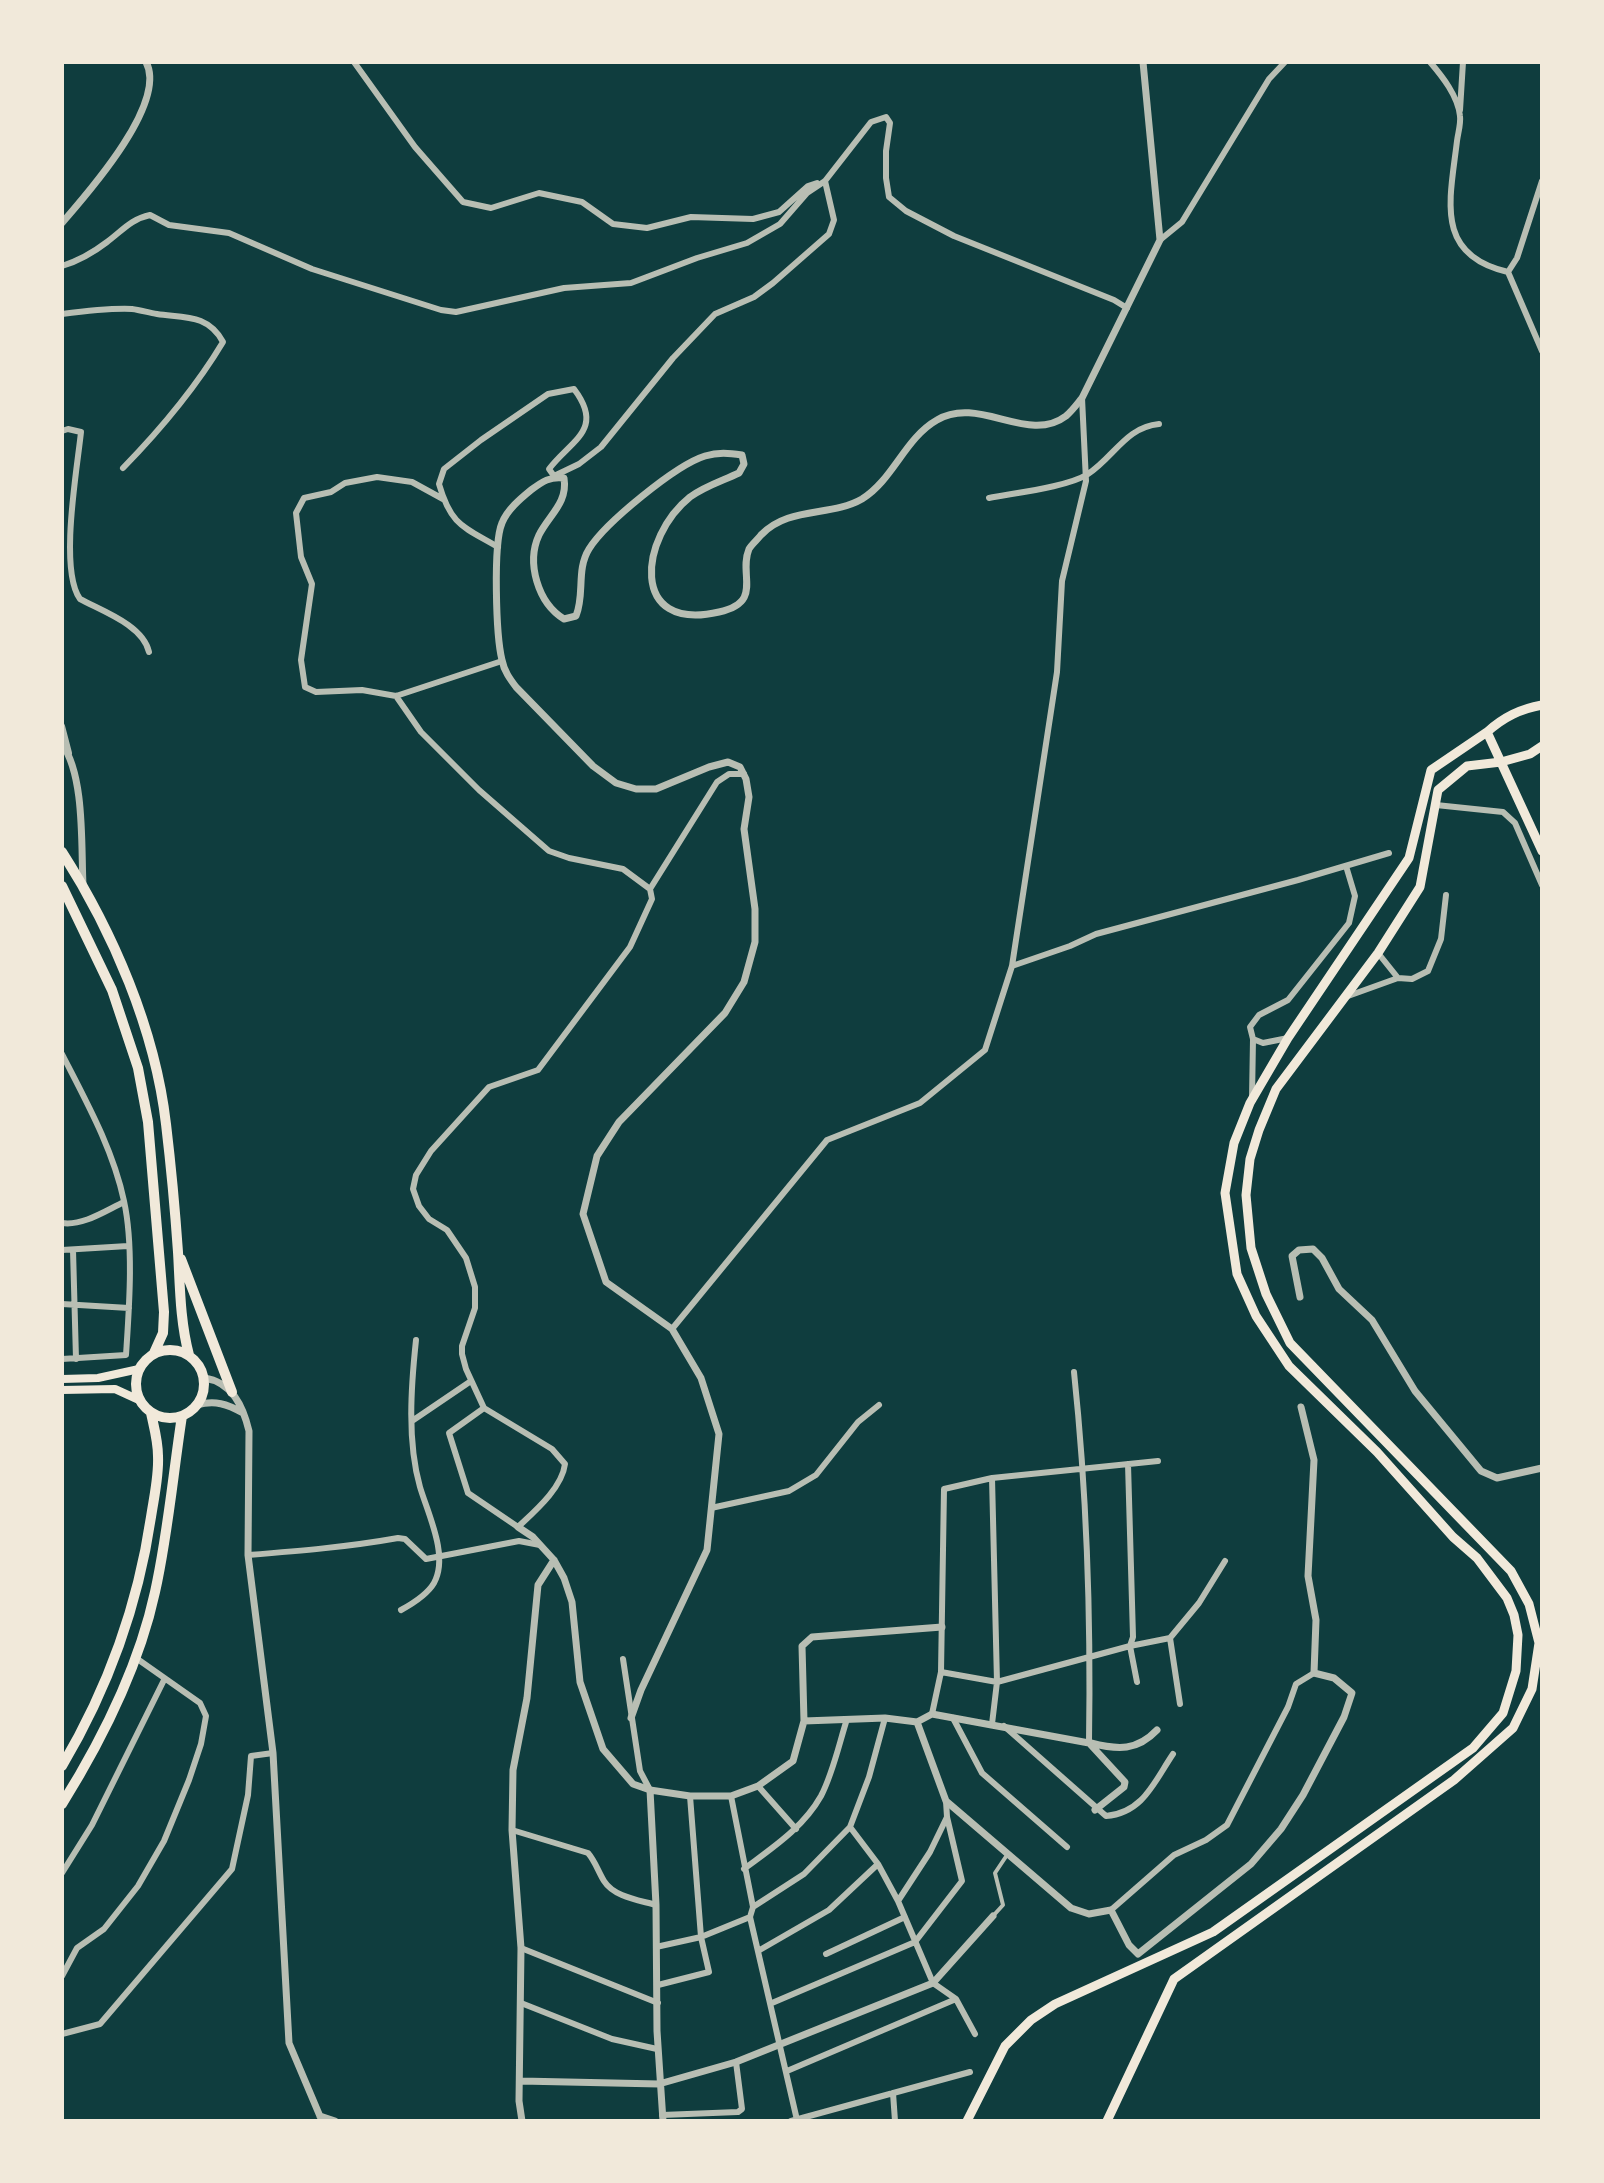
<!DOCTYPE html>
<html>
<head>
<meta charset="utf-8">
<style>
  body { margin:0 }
  #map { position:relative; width:1604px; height:2183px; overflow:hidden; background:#0f3d3e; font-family:Overpass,sans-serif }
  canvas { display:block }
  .frame { position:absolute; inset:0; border:64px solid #f1e9da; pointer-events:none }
</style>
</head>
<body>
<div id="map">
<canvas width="1604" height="2183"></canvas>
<div class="frame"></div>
</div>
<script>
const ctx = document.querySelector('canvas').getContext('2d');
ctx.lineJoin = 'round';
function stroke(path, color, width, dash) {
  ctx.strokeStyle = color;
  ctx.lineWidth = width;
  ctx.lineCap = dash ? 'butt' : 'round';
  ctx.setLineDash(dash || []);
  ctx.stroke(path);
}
const pedestrian = new Path2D(`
  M 993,1916 L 1003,1905 L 995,1873 L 1007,1855`);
const minor = new Path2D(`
  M 354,62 L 415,147 L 463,202 L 491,208 L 539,193 L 582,202 L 613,224 L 647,228 L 691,217 L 753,219 L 779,212 L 808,186 L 817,183
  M 1430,62 C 1442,76 1458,96 1460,116 C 1461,124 1458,133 1457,141 C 1450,200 1434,255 1508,272
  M 1460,110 L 1463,62
  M 1160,240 L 1182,222 L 1269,79 L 1285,62
  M 62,266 C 78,261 94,252 107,242 C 122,231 131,219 150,215 L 169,225 L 229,233 L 312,269 L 441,310 L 456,312 L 564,288 L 631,283 L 697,258 L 747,243 L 780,224 L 807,193 L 825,181 L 871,122 L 886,117 L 890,123 L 886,151 L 886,178 L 889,197 L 906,211 L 954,236 L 1114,300 L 1127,308
  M 1508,272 L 1517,258 L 1542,181
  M 1508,272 L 1542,351
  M 62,314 C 85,311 109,308 132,309 C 141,310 149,313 157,314 C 184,318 208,314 223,342 C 196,387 160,430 123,468
  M 62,431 L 68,429 L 81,432 C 77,470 59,570 80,599 C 102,611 143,625 149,652
  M 989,498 C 1014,493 1068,487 1088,474 C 1114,457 1126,427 1159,424
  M 443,499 L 412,482 L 377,477 L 345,483 L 331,492 L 304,498 L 296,513 L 301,557 L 312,584 L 301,660 L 305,687 L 316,692 L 362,690 L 396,696 L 502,661
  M 498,547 C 464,527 451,526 439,484 L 444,469 L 481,440 L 548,394 L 574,389 C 605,430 571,440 549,469 L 554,476 L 579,464 L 601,447 L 673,358 L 715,314 L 754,297 L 773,283 L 829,234 L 834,220 L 825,181
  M 396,696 L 421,732 L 479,790 L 549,851 L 569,858 L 623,869 L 650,889 L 652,899 L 630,947 L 538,1070 L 489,1087 L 431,1151 L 416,1175 L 413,1189 L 419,1206 L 429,1219 L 447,1230 L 466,1258 L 475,1287 L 475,1308 L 462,1346 L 462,1354 L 466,1369 L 484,1408 L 552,1449 L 565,1464 C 562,1488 535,1511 518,1527 L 468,1493 L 449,1433 L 484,1408
  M 62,726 L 69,753
  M 1436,805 L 1503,812 L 1515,823 L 1542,885
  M 650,889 L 717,782 L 729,774 L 744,774
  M 1378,953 L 1398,978
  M 1012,966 L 1070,946 L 1096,934 L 1298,880 L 1389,853
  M 1348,996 L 1398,978 L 1412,979 L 1428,971 L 1441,939 L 1446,895
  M 1253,1039 L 1263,1043 L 1288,1038
  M 62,1054 C 86,1101 113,1149 124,1201 C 134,1247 129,1309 126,1355 L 62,1359
  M 1252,1098 L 1253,1039 L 1250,1027 L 1259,1015 L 1288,1000 L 1349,923 L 1355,896 L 1346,866
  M 62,1223 C 83,1226 105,1211 124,1202
  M 62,1250 L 128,1246
  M 73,1250 L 76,1359
  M 62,1304 L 129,1308
  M 672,1329 L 827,1140 L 920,1103 L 985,1050 L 1012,966 L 1057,672 L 1062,581 L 1086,481 L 1082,398
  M 1074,1372 C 1087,1495 1091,1619 1089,1743
  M 412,1421 L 471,1381
  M 1128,1464 L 1133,1637 L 1130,1646 L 1137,1682
  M 992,1478 L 997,1682 L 992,1724
  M 711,1508 L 789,1491 L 816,1475 L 858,1422 L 879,1405
  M 248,1555 C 298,1551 348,1547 398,1538 L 405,1539 L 426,1559 L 519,1541 L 540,1545
  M 401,1610 C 412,1604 427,1595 434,1583 C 449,1556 428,1514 420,1487 C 407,1441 411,1387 416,1340
  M 1170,1638 L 1180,1704
  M 623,1659 L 640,1771 L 650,1790
  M 941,1672 L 997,1682 L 1130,1646 L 1170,1638 L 1199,1603 L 1225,1561
  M 932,1714 L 941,1672 L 944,1489 L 992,1478 L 1158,1461
  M 953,1718 L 982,1773 L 1067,1847
  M 1004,1726 L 1106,1816 C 1143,1813 1154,1782 1173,1754
  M 758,1786 L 796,1829
  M 731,1796 L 753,1907
  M 850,1827 L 878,1864 L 898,1901 L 933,1983 L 956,1999 L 975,2034
  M 512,1830 L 588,1853 C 595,1861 598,1871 604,1881 C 614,1897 639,1900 656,1905
  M 744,1869 C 772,1848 803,1828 821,1796 C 833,1773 839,1744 847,1719
  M 62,1873 L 92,1825 L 164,1680
  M 898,1901 L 930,1852 L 947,1817
  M 1111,1910 L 1174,1855 L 1206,1840 L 1227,1825 L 1288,1707 L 1296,1684 L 1314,1673
  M 750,1917 L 797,2120
  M 656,1947 L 701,1937 L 750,1917 L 753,1907 L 804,1874 L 850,1827 L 869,1777 L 885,1718
  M 521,1948 L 658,2003
  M 758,1951 L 829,1910 L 878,1864
  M 826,1954 L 905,1917
  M 62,1976 L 77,1948 L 104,1929 L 138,1886 L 164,1841 L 189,1780 L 201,1744 L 206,1716 L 200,1703 L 136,1658
  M 658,1985 L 709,1972 L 701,1937 L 690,1796
  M 521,2003 L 612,2039 L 657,2049
  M 772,2003 L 915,1942 L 962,1881 L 947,1817 L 946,1801
  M 62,2034 L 100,2024 L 232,1869 L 248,1795 L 251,1756 L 273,1753
  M 787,2071 L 956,1999
  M 893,2093 L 895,2121
  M 662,2115 L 738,2112 L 742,2109 L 736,2062
  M 791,2121 L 970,2072`);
const tertiary = new Path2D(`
  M 62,223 C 88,193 168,103 146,62
  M 62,744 C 85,776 81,846 83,885
  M 1300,1297 L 1292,1256 L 1299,1250 L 1313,1249 L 1322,1258 L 1339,1289 L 1372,1320 L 1415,1391 L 1481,1471 L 1497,1478 L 1542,1468
  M 204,1378 C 232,1382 243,1406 249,1431 L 248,1555 L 273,1753 L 289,2043 L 322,2121
  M 197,1405 C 215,1400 227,1404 243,1413
  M 518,1527 L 533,1537 L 554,1560 L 564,1578 L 572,1602 L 580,1682 L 603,1749 L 633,1784 L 650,1790 L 690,1796 L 731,1796 L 758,1786 L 793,1761 L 804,1721 L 885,1718 L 917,1722
  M 631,1718 L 641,1690 L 707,1550 L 719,1434 L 701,1378 L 672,1329 L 606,1282 L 583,1214 L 597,1156 L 619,1122 L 725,1013 L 744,982 L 755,942 L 755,909 L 744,829 L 749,797 L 746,779 L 740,767 L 728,762 L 709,767 L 656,789 L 636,789 L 616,783 L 593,766 L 516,687 C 510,679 504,671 502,660 C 496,636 493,544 502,523 C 507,510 520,499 531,490 C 542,482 550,476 564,478 C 568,503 549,515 539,535 C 526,563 538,603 564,619 L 576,616 C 585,594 576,570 589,549 C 605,523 676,465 705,456 C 718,452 729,453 742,455 L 744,464 L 739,473 C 722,481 705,486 690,497 C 640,537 628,633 719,612 C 764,602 738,575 749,549 C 751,545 758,539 761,535 C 788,506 831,517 862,499 C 893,480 905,438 937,420 C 979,395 1028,445 1066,416 C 1072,411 1077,404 1082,398 L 1160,240 L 1143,62
  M 804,1721 L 802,1646 L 812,1637 L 942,1627
  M 1091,1743 C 1118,1750 1137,1751 1157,1730
  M 650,1790 L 656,1905 L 657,2031 L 663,2121
  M 1095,1810 L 1124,1787 L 1125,1782 L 1089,1743 L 932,1714 L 917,1722 L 946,1801 L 1071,1908 L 1089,1914 L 1111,1910 L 1129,1945 L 1138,1954 L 1251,1864 L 1281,1829 L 1303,1795 L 1344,1717 L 1352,1693 L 1334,1678 L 1314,1673 L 1316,1620 L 1308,1576 L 1314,1460 L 1301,1407
  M 521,2081 L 659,2084 L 736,2062 L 933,1983 L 993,1916
  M 320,2116 L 335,2121
  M 522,2121 L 519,2101 L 521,1948 L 512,1830 L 513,1770 L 527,1698 L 538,1585 L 554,1560`);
const secondary = new Path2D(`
  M 62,1379 L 98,1378 L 139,1369
  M 62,1390 L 115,1389 L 139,1400`);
const primary = new Path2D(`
  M 1542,705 C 1520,709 1504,717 1487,732 L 1542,851
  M 967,2121 L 1005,2046 L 1031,2020 L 1055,2004 L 1213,1932 L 1473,1748 L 1503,1713 L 1516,1671 L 1518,1635 L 1514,1615 L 1507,1598 L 1477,1558 L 1453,1537 L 1377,1452 L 1289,1366 L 1256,1316 L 1237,1274 L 1225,1193 L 1234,1143 L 1250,1103 L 1288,1038 L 1409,858 L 1431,770 L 1487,732
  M 1107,2121 L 1174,1979 L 1454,1780 L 1513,1728 L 1532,1689 L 1539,1643 L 1529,1604 L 1511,1571 L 1290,1343 L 1266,1294 L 1251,1248 L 1246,1195 L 1250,1159 L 1259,1130 L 1276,1089 L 1378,953 L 1420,887 L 1438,790 L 1467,766 L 1501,762 L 1530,754 L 1542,746`);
const trunk = new Path2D(`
  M 62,852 C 113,932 155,1029 166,1124 C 171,1166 175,1209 178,1252 C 180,1286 180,1321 189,1355
  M 62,886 L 112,990 L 138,1068 L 148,1122 L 164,1312 L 163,1333 L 154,1353
  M 181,1259 L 232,1392
  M136 1384a34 34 0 1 1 68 0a34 34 0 1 1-68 0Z
  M 62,1766 C 107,1690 138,1605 151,1517 C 154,1497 159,1476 158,1456 C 158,1441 154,1427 151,1413
  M 62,1804 C 102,1740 139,1666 155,1592 C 168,1534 173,1474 182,1416`);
stroke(pedestrian, '#b8beb3', 4);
stroke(minor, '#b8beb3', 6);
stroke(tertiary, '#b8beb3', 7);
stroke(secondary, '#f1e9da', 8);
stroke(primary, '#f1e9da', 9);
stroke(trunk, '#f1e9da', 10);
</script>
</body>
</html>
